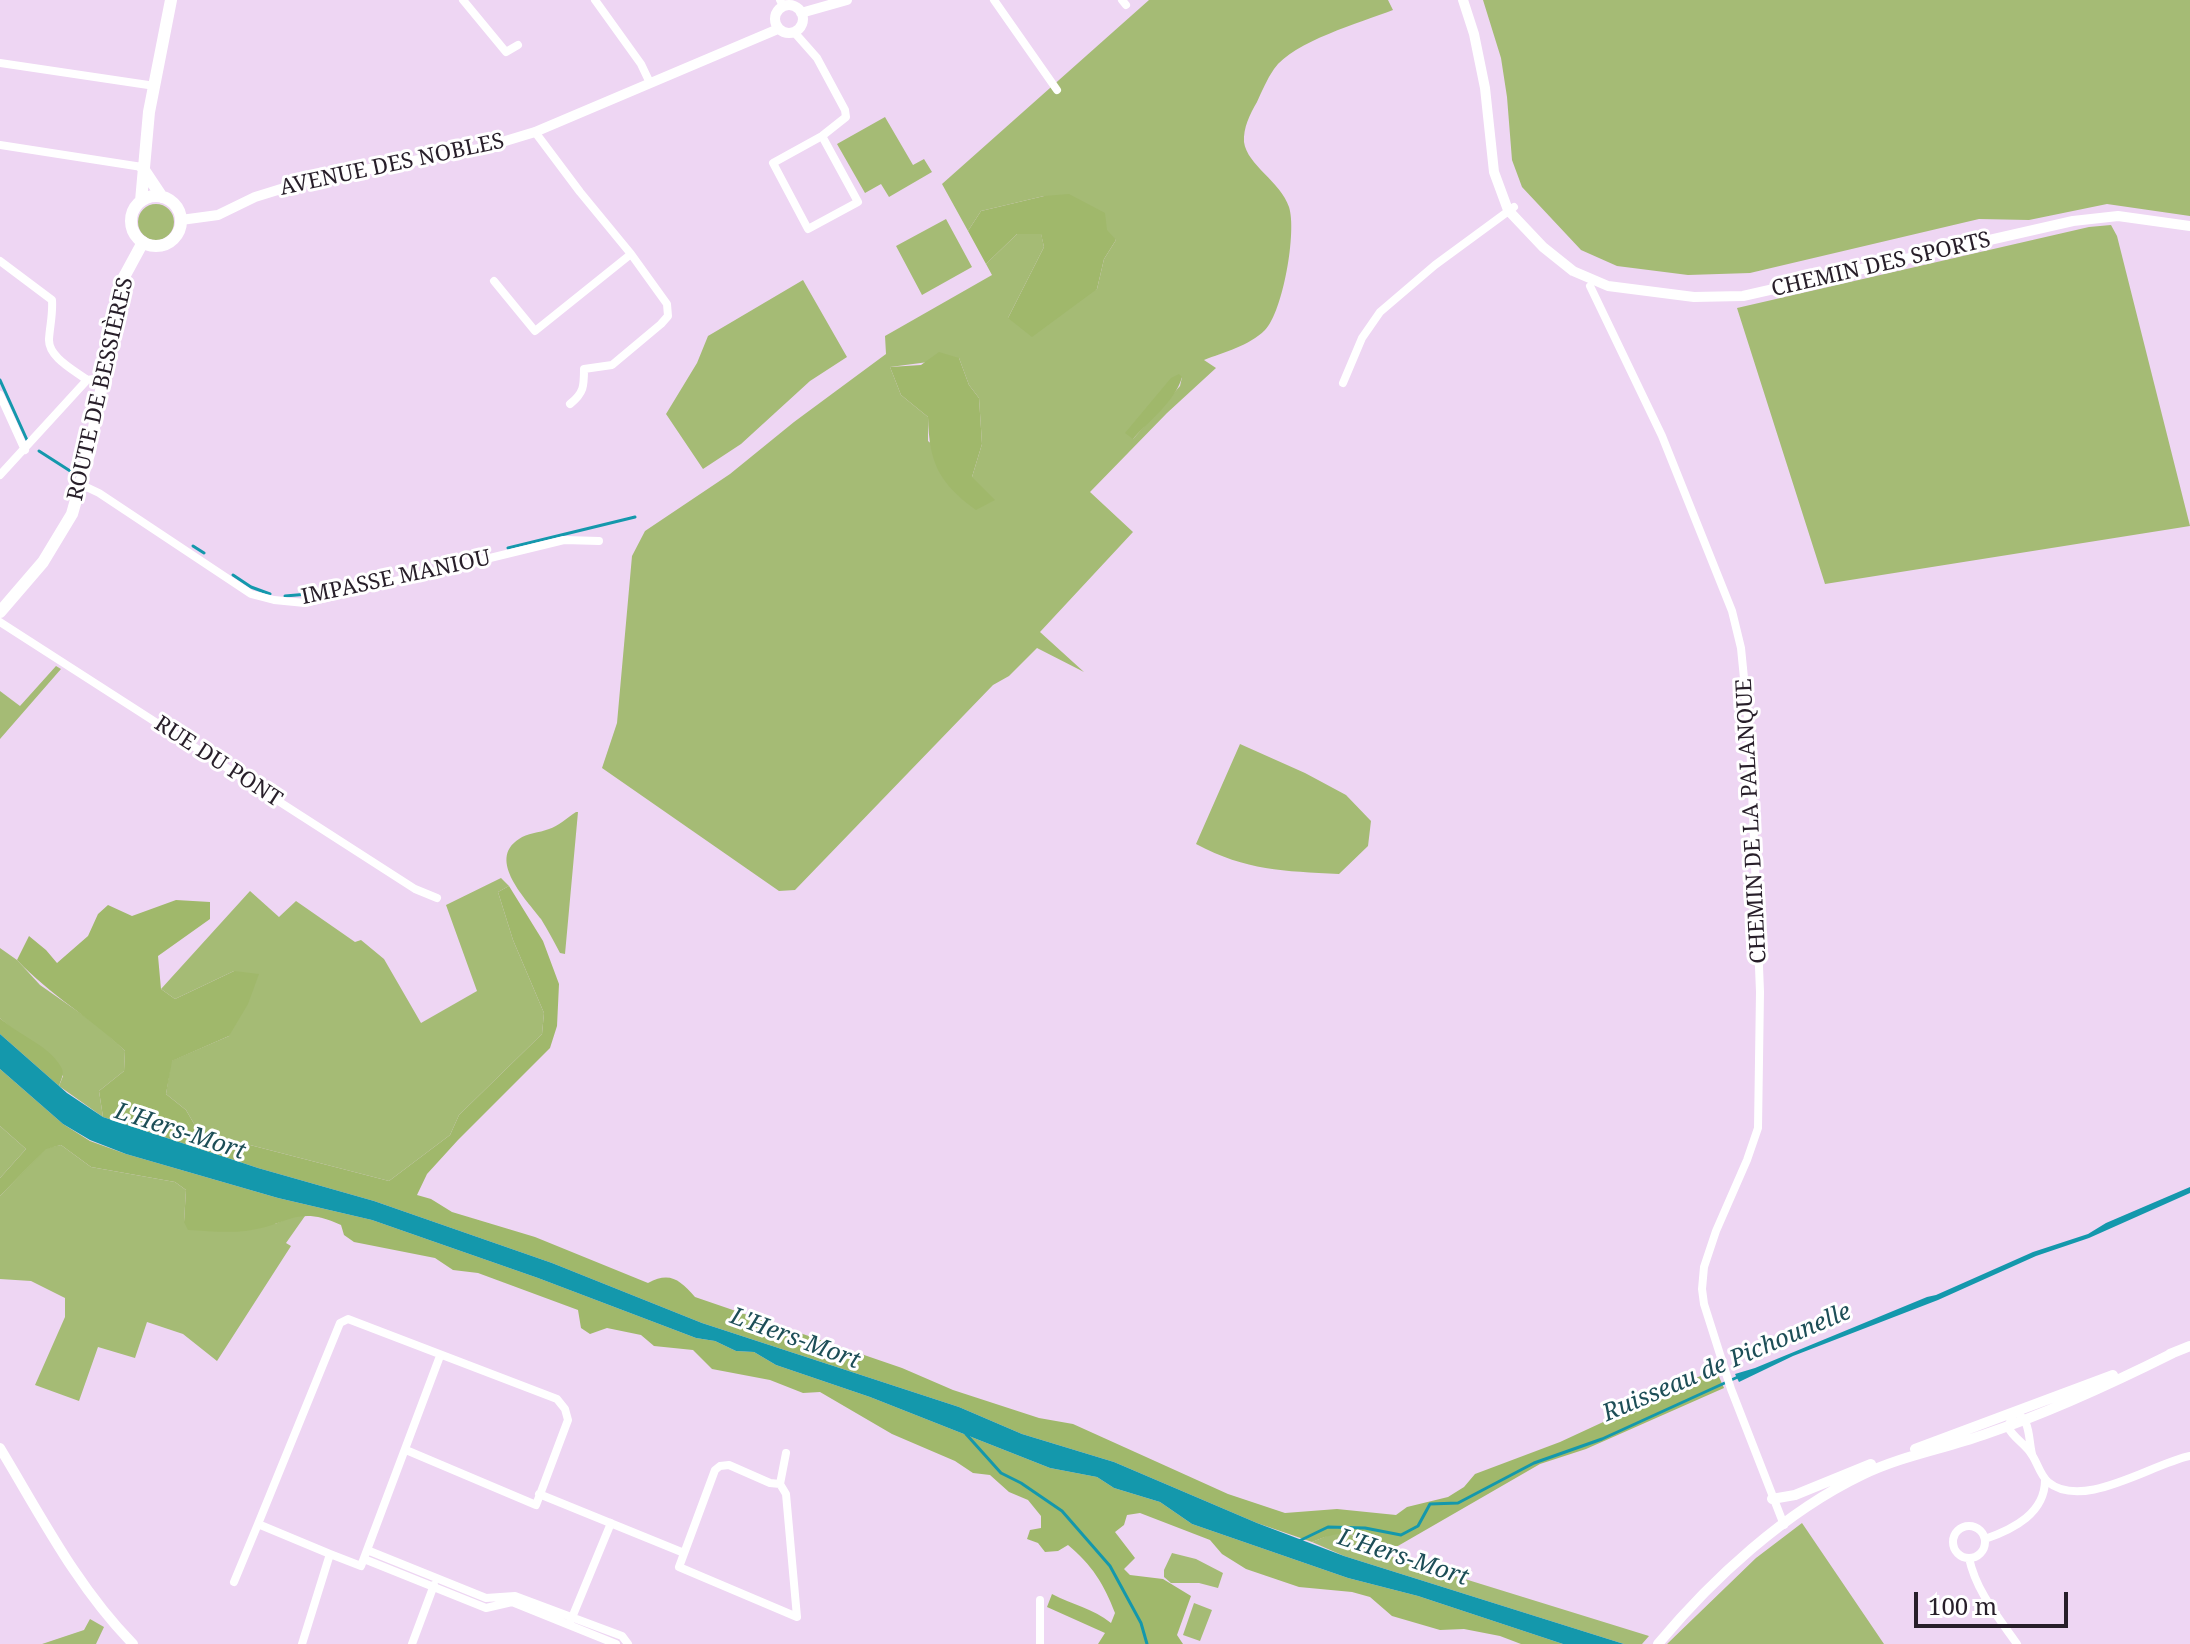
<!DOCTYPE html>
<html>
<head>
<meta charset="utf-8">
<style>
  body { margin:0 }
  #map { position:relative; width:2190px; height:1644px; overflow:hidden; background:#eed6f3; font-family:"Noto Serif",serif }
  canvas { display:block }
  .scale { position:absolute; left:1914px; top:1592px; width:154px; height:36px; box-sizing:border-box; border:4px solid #271e29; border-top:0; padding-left:10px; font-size:24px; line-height:28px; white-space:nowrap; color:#271e29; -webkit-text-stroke:6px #fff; paint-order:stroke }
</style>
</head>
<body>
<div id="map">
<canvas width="2190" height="1644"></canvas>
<div class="scale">100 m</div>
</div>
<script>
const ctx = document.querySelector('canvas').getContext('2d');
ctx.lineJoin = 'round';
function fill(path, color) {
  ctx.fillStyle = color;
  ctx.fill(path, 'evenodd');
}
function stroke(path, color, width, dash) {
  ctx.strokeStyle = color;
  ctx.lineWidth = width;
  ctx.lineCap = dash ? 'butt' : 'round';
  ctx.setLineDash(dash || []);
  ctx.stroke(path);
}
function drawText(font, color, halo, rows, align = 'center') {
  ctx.font = font + ' "Noto Serif",serif';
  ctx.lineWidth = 6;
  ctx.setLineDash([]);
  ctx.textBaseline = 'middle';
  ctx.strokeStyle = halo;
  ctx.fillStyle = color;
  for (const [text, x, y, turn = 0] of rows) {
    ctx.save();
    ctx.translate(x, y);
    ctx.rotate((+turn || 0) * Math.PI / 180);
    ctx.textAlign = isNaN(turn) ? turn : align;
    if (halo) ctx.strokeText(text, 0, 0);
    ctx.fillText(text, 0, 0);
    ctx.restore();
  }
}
const green = new Path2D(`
  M 1149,0 L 1388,0 L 1393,10 C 1360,23 1294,41 1274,69 C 1267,79 1262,91 1257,102 C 1250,114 1243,128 1244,142 C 1247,165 1281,182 1289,207 C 1297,231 1283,312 1265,330 C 1249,346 1224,352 1204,360 L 1216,368 L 1167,413 L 1090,492 L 1133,532 L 1040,632 L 1084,672 L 1037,648 L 1009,676 L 993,685 L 795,890 L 779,891 L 602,768 L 617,723 L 632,556 L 645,531 L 730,474 L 794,422 L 886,354 L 885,336 L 992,275 L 986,264 L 1017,234 L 1041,233 L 1044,247 L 1008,318 L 1097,289 L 1104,259 L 1116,240 L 1044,196 L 981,211 L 968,231 L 942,184 ZM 959,358 L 969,385 L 979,398 L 982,444 L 972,477 L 928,441 L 928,417 L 901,395 L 890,367 ZM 1182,377 L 1180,386 L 1133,439 C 1145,408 1154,396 1182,377 Z
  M 1483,0 L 2190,0 L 2190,216 L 2107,204 L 2029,220 L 1979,219 L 1750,273 L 1688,275 L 1617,266 L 1581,250 L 1522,187 L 1512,160 L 1507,97 L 1501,58 Z
  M 885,117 L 913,165 L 924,159 L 932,172 L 889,197 L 881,184 L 865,193 L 837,144 Z
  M138 222a18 18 0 1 1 36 0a18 18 0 1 1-36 0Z
  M 946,219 L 972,267 L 922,295 L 896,246 Z
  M 2111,225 L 2117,236 L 2190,526 L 1825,584 L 1737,308 L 2089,227 Z
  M 803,280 L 847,357 L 810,381 L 741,444 L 703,469 L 666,414 L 697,363 L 708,336 Z
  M 56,666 L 61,669 L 0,739 L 0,691 L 20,706 Z
  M 1240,744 L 1305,773 L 1346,795 L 1371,821 L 1368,846 L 1339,874 C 1283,871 1247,871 1196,844 Z
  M 576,812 L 578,812 L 565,954 L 560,953 C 554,942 548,930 541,919 C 527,900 486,860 519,839 C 527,833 539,833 549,829 C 558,826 567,818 576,812 Z
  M 501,878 L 509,886 L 498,892 L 513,940 L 544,1013 L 542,1034 L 459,1115 L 450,1135 L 389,1181 L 250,1145 L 200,1134 L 186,1110 L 166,1094 L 171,1061 L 229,1036 L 234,971 L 175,999 L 161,989 L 250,891 L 279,917 L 296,901 L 355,942 L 361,940 L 384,959 L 421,1023 L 477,991 L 446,905 Z
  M 0,948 L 17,960 L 40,985 L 100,1027 L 125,1051 L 124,1071 L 99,1091 L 103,1117 L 59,1086 L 63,1076 L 0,1018 Z
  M 0,1126 L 26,1149 L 0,1178 Z
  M 61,1145 L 91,1167 L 175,1182 L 186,1190 L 184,1222 L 275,1224 L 293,1216 L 305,1216 L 286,1243 L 291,1246 L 217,1361 L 183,1334 L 147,1322 L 135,1358 L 98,1347 L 79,1401 L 35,1385 L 65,1317 L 65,1298 L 31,1281 L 0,1279 L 0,1196 L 46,1148 Z
  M 1802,1523 L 1884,1644 L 1667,1644 L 1756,1558 Z
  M 1334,1533 C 1355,1534 1369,1539 1384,1554 L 1649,1636 L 1642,1644 L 1624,1644 L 1344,1556 L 1312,1542 Z
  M 1172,1553 L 1196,1559 L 1223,1573 L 1218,1588 L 1199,1583 L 1171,1583 L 1164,1577 L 1164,1570 Z
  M 1194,1603 L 1212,1610 L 1200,1641 L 1183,1635 Z
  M 90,1619 L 104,1627 L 96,1644 L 42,1644 L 84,1630 Z`);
const forest = new Path2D(`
  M 1069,194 L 1105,213 L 1107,230 L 1116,240 L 1104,259 L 1097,289 L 1032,337 L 1008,318 L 1044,247 L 1041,234 L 1017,234 L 986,264 L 968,231 L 981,211 L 1044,196 Z
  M 939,352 L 959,358 L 969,385 L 979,398 L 982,444 L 972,477 L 995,500 L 976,510 C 939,483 929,463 928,417 L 901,395 L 890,367 L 921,365 Z
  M 1179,374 L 1182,377 C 1176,400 1149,421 1133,439 L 1125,433 L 1171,378 Z
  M 509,886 L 543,941 L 559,984 L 557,1026 L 550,1048 L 458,1140 L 427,1174 L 417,1195 L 431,1199 L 452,1212 L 535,1237 L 648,1283 C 670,1271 680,1280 695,1297 L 902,1368 L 953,1390 L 1039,1418 L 1073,1424 L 1228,1494 L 1285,1513 L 1337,1509 L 1396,1515 L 1407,1507 L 1448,1497 L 1464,1487 L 1475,1474 L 1560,1442 L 1614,1417 L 1643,1401 L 1680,1391 L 1698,1377 L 1716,1370 L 1724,1388 L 1586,1449 L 1540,1464 L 1384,1554 C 1360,1530 1342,1529 1312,1542 L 1257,1523 L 1114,1462 L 1022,1434 L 959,1407 L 702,1323 L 552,1263 L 374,1201 L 258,1168 L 103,1117 L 99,1091 L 124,1071 L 125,1051 C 91,1018 50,995 17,960 L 29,936 L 46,950 L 57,963 L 88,936 L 98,914 L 108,905 L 132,916 L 176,900 L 210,902 L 210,919 L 158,956 L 161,989 L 175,999 L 234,971 L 259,974 L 248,1004 L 229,1036 L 172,1061 L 166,1094 L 186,1110 L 200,1134 L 250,1145 L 389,1181 L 450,1135 L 459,1115 L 542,1034 L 544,1013 L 513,940 L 498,892 Z
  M 0,1018 C 18,1035 49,1045 61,1067 C 65,1073 61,1080 59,1086 L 0,1034 Z
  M 0,1069 L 63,1124 L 90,1141 L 126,1154 L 278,1198 L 372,1220 L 538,1278 L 696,1338 L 715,1341 L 736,1351 L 754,1352 L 776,1365 L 870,1397 L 1050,1468 L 1097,1477 L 1114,1488 L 1160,1502 L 1192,1524 L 1348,1578 L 1418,1596 L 1563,1644 L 1521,1644 L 1500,1636 L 1464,1629 L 1440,1630 L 1392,1616 L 1370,1597 L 1352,1592 L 1299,1587 L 1246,1569 L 1222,1554 L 1210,1540 L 1140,1513 L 1127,1515 L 1124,1525 L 1115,1532 L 1135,1558 L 1124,1569 L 1130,1575 L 1163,1579 L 1191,1596 L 1177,1635 L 1183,1644 L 1098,1644 L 1105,1633 L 1047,1607 L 1052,1594 C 1072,1605 1093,1608 1111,1623 L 1115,1613 C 1104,1584 1092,1565 1068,1545 L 1058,1551 L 1045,1552 L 1038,1543 L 1027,1539 L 1030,1530 L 1041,1528 L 1041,1516 L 1028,1500 L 1009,1492 L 990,1475 L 973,1473 L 955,1461 L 892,1434 L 820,1392 L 803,1393 L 770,1380 L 712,1369 L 693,1350 L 654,1346 L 641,1335 L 607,1328 L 590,1334 L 581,1328 L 578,1310 L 478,1273 L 453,1270 L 435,1258 L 354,1242 L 344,1235 L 341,1225 C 295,1204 289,1226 245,1231 C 227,1233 207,1231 188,1230 L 184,1222 L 186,1190 L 175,1182 L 91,1167 L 61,1145 L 46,1149 L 0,1196 L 0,1178 L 26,1149 L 0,1126 Z`);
const water = new Path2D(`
  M 0,1034 L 67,1093 L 103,1117 L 258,1168 L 374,1201 L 552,1263 L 702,1323 L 959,1407 L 1022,1434 L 1114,1462 L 1257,1523 L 1344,1556 L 1624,1644 L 1563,1644 L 1418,1596 L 1348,1578 L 1192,1524 L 1160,1502 L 1114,1488 L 1097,1477 L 1050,1468 L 870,1397 L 776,1365 L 754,1352 L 736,1351 L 715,1341 L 696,1338 L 538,1278 L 372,1220 L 278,1198 L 126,1154 L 90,1140 L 63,1124 L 0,1069 Z
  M 2190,1187 L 2190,1193 L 2089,1238 L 2036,1256 L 1938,1300 L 1793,1356 L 1739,1382 L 1735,1374 L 1755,1368 L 1927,1297 L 1936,1295 L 2033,1252 L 2088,1234 L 2106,1223 Z`);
const stream = new Path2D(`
  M 0,380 L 27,440
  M 39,451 L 78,476
  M 193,546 L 204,553
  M 508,548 L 635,517
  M 233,575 L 251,587 L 270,594
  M 285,596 L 332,592
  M 966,1434 L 1001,1473 L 1021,1483 L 1062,1511 L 1110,1566 L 1141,1623 L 1147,1644
  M 1299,1541 L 1328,1527 L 1365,1528 L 1401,1535 L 1418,1526 L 1430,1504 L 1458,1503 L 1534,1463 L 1602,1439 L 1740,1376`);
const minor = new Path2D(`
  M 463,0 L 506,52 L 518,45
  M 595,0 L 641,64 L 650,83
  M 780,0 L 783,6
  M 994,0 L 1057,90
  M 1122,0 L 1126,5
  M 794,32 L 817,58 L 845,110 L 846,117 L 822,136 L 773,163 L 808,229 L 858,202 L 822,136
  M 0,63 L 155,86
  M 0,145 L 142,167
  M 0,261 L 52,300 C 53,314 50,325 49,339 C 48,357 74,370 87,380 L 102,378
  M 494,281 L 535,331 L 631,254 L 580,192 L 535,132
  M 1590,286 L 1662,436 L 1732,611 L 1741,648 L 1750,739 L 1760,992 L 1758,1128 L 1747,1160 L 1716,1231 L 1704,1267 L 1702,1289 L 1704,1304 L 1731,1389 L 1784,1525
  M 1343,383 L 1362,338 L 1380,312 L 1435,265 L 1514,207
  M 0,395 L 25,450
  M 570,404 C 584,393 584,386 584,369 L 612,365 L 661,324 L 668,316 L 667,304 L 631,254
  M 0,475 L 87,380
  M 82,485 L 99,493 L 251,594 L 274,600 L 305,603 L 564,540 L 599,541
  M 0,622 L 415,889 L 437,898
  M 2032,1454 C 2028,1438 2031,1418 2014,1412 L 2008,1427 C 2013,1438 2026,1444 2032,1455 C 2038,1464 2040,1475 2048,1482 C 2083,1511 2151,1464 2190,1456
  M 729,1465 L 770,1483 L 780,1484 L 786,1494 L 797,1617 L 679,1567 L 715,1470 L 720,1466 Z
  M 780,1484 L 786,1453
  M 539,1494 L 684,1553
  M1953 1542a16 16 0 1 1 32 0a16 16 0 1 1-32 0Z
  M 1985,1539 C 2014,1529 2045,1513 2045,1480
  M 367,1550 L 486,1598 L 515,1596 L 622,1636 L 628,1644
  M 330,1554 L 258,1524 L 340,1323 L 348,1319 L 557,1399 L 565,1409 L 568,1420 L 536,1505 L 406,1450
  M 1969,1558 C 1976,1591 1998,1617 2017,1644
  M 364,1559 L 486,1608 L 512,1602 L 616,1644
  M 234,1582 L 258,1524
  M 1040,1600 L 1040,1644
  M 571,1620 L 611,1523
  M 302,1644 L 330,1554 L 361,1566 L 440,1356
  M 412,1644 L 434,1585`);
const tertiary = new Path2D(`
  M 1463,0 L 1474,34 L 1485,88 L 1494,172 L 1508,210 L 1543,247 L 1573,271 L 1608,286 L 1694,297 L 1743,296 L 2073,221 L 2118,216 L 2190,226
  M775 19a14 14 0 1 1 28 0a14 14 0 1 1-28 0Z
  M 801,13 L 847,0
  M 181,220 L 218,215 L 255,197 L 310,180 L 479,149 L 535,132 L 778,29
  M 2170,1354 L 2190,1346
  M 0,1448 C 41,1516 77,1587 133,1644
  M 1915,1449 L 2113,1375
  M 1772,1499 L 1795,1495 L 1871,1464
  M 1658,1644 C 1712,1579 1785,1512 1862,1475 C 1901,1456 1943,1449 1983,1435 C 2048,1413 2111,1384 2173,1353`);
const secondary = new Path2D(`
  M 142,167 L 162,197
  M131 221a25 25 0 1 1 50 0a25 25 0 1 1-50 0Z
  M 141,201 L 149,112 L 171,0
  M 0,612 L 43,562 L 72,514 L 89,454 L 119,295 L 124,277 L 143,242`);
const streetNames = [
  ["AVENUE DES NOBLES",392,165,-12],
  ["CHEMIN DES SPORTS",1881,265,-13],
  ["ROUTE DE BESSIÈRES",101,389,-77],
  ["IMPASSE MANIOU",396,578,-12],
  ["RUE DU PONT",218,762,33],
  ["CHEMIN DE LA PALANQUE",1752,821,-93]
];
const waterNames = [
  ["L'Hers-Mort",180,1132,18],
  ["L'Hers-Mort",795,1339,20],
  ["Ruisseau de Pichounelle",1727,1363,-23],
  ["L'Hers-Mort",1403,1558,18]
];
fill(green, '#a5bb75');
fill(forest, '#a0b86b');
fill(water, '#1498ac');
stroke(stream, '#1498ac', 3);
stroke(minor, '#fff', 8);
stroke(tertiary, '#fff', 10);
stroke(secondary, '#fff', 12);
drawText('22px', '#271e29', '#fff', streetNames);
drawText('italic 24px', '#1d4e57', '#fff', waterNames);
</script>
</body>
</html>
